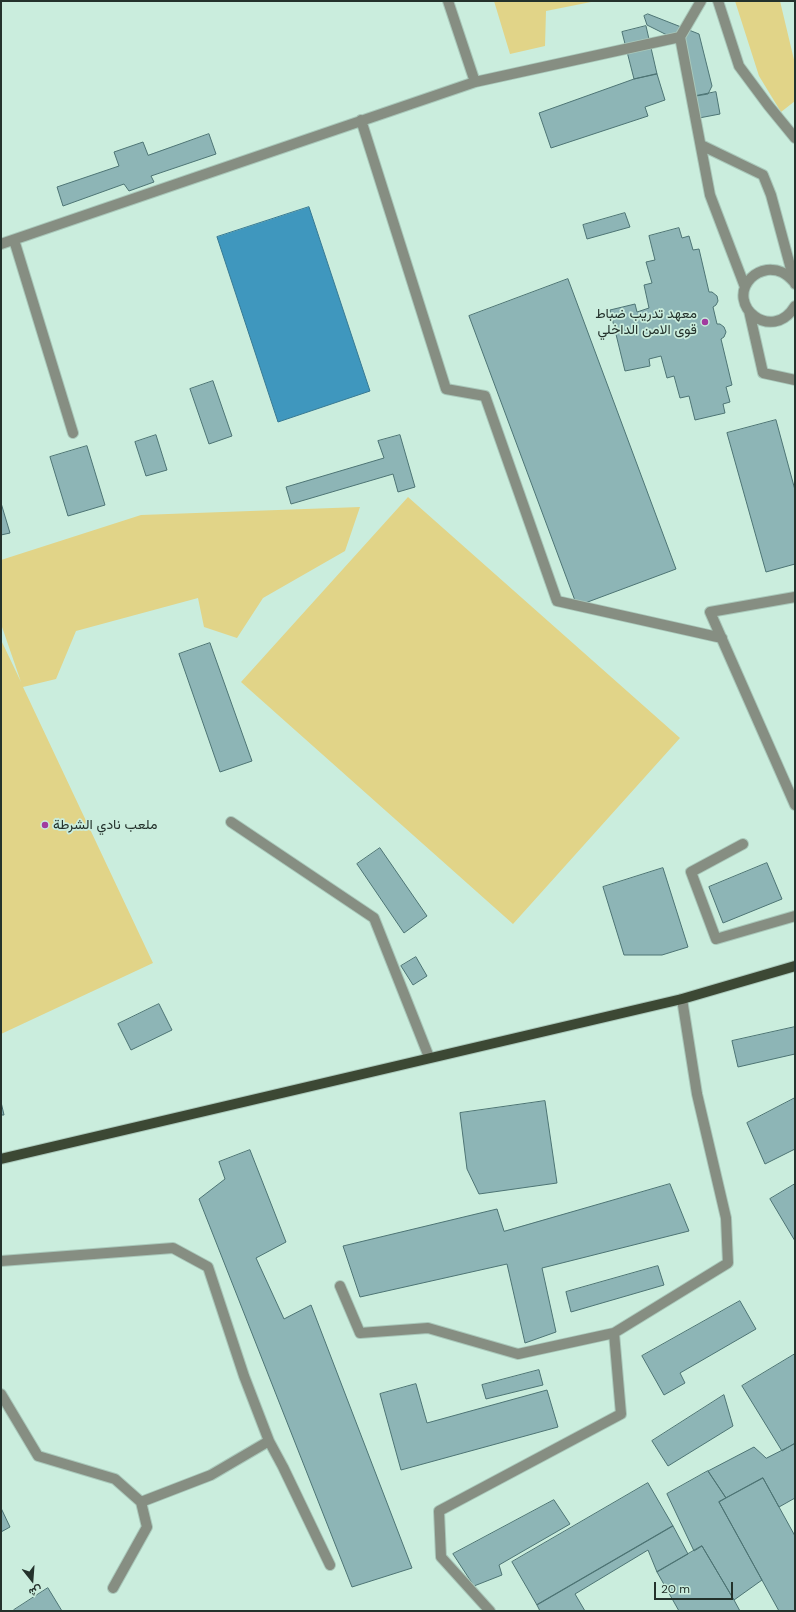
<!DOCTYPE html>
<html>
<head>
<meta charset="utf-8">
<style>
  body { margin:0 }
  #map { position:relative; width:796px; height:1612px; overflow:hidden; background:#caeddd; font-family:"DM Sans",Vazirmatn,sans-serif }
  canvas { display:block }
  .frame { position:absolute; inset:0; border:2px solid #24322c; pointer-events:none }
  .north { position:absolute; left:12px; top:1560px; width:40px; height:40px; -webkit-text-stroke:3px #caeddd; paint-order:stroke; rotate:163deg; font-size:11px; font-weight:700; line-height:16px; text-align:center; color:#24322c }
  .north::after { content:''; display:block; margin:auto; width:14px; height:18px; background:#24322c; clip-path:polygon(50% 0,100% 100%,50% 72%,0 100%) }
  .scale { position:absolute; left:654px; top:1582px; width:79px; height:18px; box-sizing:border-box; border:2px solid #24322c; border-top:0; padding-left:5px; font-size:12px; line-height:14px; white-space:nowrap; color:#24322c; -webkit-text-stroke:3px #caeddd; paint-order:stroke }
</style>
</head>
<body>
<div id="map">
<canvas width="796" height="1612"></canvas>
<div class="frame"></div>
<div class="north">ش</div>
<div class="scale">20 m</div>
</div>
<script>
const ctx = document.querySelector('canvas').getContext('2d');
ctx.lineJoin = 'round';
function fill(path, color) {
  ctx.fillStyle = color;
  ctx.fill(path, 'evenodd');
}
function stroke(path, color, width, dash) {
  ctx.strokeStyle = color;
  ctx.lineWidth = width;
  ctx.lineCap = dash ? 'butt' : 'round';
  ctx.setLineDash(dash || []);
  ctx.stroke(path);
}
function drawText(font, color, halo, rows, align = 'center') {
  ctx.font = font + ' "DM Sans",Vazirmatn,sans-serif';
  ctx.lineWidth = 3.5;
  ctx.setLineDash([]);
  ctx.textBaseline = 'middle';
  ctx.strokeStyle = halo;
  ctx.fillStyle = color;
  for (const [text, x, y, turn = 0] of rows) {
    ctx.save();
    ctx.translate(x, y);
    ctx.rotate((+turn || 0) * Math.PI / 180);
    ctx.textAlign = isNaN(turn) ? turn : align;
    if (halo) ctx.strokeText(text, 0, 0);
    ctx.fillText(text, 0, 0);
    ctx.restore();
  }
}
const green = new Path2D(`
  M 494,1 L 596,1 L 546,11 L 545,46 L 510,54 Z
  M 735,1 L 780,1 L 795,64 L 795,101 L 781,112 L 759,76 Z
  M 408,497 L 680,738 L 513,924 L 241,682 Z
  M 360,507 L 345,551 L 263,598 L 237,638 L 204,627 L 198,598 L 76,631 L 56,679 L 23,687 L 153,963 L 1,1034 L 1,640 L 21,682 L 1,624 L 1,560 L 141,515 Z`);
const water = new Path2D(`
  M 309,207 L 370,391 L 278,422 L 217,237 Z`);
const building = new Path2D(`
  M 648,14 L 699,34 L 712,86 L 708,94 L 696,96 L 685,44 L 647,25 L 644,16 Z
  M 646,26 L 657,74 L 634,79 L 622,32 Z
  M 657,74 L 665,100 L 645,107 L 648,116 L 551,148 L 539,113 L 634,79 Z
  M 716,92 L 720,114 L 699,118 L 696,96 Z
  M 209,134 L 216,154 L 151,176 L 154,182 L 129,191 L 124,184 L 63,206 L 57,187 L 119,166 L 114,152 L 143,142 L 148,155 Z
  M 625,213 L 630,227 L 587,239 L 583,225 Z
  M 679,228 L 682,238 L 689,236 L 693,250 L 699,249 L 709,292 L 712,292 L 717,296 L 718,301 L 716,305 L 713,307 L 717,324 L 720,324 L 724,327 L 726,332 L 724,337 L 721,339 L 732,385 L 726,387 L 730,402 L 723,404 L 725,413 L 695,420 L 689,396 L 680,398 L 674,376 L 667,378 L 661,356 L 649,359 L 650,366 L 625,371 L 610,310 L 635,304 L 637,312 L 649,308 L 644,285 L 652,283 L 646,262 L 655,260 L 649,236 Z
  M 568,279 L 676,569 L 577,606 L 469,316 Z
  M 213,381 L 232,436 L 209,444 L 190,389 Z
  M 776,420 L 795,490 L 795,564 L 766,572 L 727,433 Z
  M 156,435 L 167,470 L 146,476 L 135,442 Z
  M 400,435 L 415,487 L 398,492 L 393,474 L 291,504 L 286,487 L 384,458 L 378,441 Z
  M 87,446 L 105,505 L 68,516 L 50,457 Z
  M 1,503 L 10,533 L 1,535 Z
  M 210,643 L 252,761 L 220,772 L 179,654 Z
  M 380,848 L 427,916 L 404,933 L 357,864 Z
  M 767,863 L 782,899 L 723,923 L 709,887 Z
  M 663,868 L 688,947 L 662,955 L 624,955 L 603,887 Z
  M 416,957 L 427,976 L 413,985 L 401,966 Z
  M 159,1004 L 172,1030 L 131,1050 L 118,1024 Z
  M 795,1027 L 795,1054 L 738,1067 L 732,1041 Z
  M 795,1098 L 795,1149 L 765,1164 L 747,1123 Z
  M 545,1101 L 557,1183 L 479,1194 L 467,1169 L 460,1113 Z
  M 1,1102 L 4,1115 L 1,1115 Z
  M 250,1150 L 286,1242 L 256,1258 L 284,1319 L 311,1305 L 412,1568 L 352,1587 L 199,1199 L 225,1179 L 219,1162 Z
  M 670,1184 L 689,1231 L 542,1268 L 556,1332 L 525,1343 L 507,1264 L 360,1297 L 343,1246 L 497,1209 L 504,1231 Z
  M 795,1184 L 795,1241 L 770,1199 Z
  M 658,1266 L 664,1285 L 571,1312 L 566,1292 Z
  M 740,1301 L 756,1329 L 680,1373 L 685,1383 L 664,1395 L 642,1356 Z
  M 795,1354 L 795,1443 L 782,1451 L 742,1386 Z
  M 539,1370 L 543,1385 L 486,1399 L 482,1385 Z
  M 416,1384 L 427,1423 L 547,1390 L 558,1427 L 401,1470 L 380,1394 Z
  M 724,1395 L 733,1426 L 668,1466 L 652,1441 Z
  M 795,1444 L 795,1498 L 779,1507 L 763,1478 L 726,1498 L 708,1471 L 754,1447 L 766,1458 Z
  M 708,1471 L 726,1498 L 719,1502 L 762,1580 L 734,1600 L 702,1546 L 694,1551 L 667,1494 Z
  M 763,1478 L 795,1536 L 795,1611 L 779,1611 L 719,1502 Z
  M 648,1483 L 673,1526 L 537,1605 L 512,1562 Z
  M 554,1500 L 570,1524 L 499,1565 L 502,1575 L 474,1586 L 453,1554 Z
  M 1,1508 L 10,1527 L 1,1532 Z
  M 673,1526 L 688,1554 L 657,1572 L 648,1550 L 575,1594 L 585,1611 L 540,1611 L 537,1605 Z
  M 702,1546 L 734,1600 L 740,1611 L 679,1611 L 657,1572 Z
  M 48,1588 L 62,1611 L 15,1611 L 14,1610 Z`);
const minor = new Path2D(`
  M 718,1 L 739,66 L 768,105 L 795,138
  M 680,37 L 710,195 L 745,287
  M 475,82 L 680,37 L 701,1
  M 361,120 L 446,389 L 485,396 L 557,601 L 722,638
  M 701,145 L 763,175 L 771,195 L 795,284
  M 14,240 L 73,433
  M 1,244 L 475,82 L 448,1
  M 794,282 C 786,273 779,269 767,270 C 761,271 756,273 751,278 C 725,305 772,344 795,306
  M 749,311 L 763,373 L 795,380
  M 795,597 L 710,612 L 795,805
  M 231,822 L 374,918 L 429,1057
  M 743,844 L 691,872 L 716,939 L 795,916
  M 1,1261 L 173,1248 L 208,1267 L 244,1376 L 269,1441 L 211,1475 L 141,1502 L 115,1479 L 38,1456 L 1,1394
  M 340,1286 L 360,1333 L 428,1328 L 518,1354 L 614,1333 L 728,1263 L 726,1218 L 697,1094 L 682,999
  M 269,1441 L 283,1467 L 330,1565
  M 113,1588 L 147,1527 L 141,1502
  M 490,1611 L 441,1557 L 439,1511 L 621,1414 L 614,1333`);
const major = new Path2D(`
  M 1,1159 L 682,999 L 795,966`);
const markers = [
  [705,322,4,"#a13b9f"],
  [45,825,4,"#a13b9f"]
];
const poiNames = [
  ["معهد تدريب ضباط",697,314],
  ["قوى الامن الداخلي",697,330],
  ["ملعب نادي الشرطة",53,825,"left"]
];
fill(green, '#e1d488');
fill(water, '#3f97be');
stroke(water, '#377992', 1);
fill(building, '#8db5b6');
stroke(building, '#4d7474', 1);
stroke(minor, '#a9c8ba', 12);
stroke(major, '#a9c8ba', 12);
stroke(minor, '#868e82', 10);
stroke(major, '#3c4834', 10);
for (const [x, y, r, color] of markers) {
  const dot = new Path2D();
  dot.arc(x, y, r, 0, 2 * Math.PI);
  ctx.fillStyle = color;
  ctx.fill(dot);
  stroke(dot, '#caeddd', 1.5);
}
drawText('14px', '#24322c', '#caeddd', poiNames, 'right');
</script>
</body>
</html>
